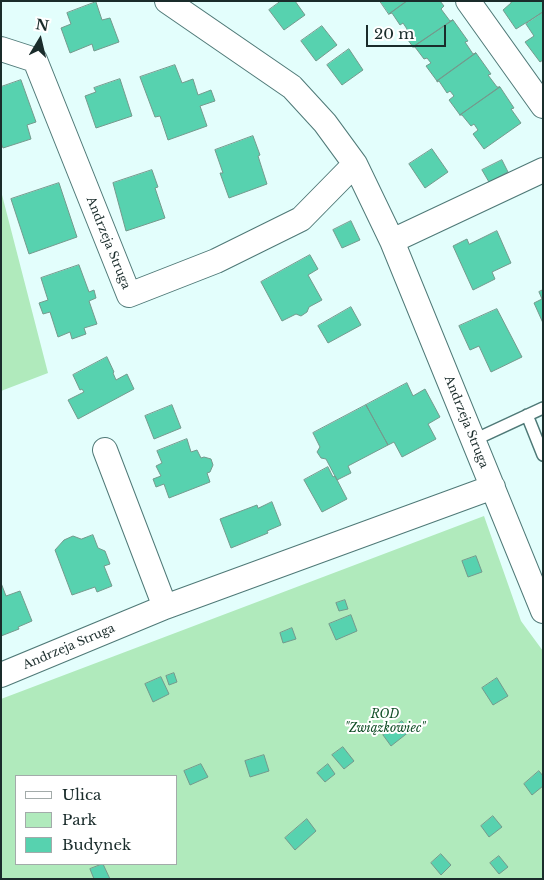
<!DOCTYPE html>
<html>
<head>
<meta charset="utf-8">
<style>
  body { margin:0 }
  #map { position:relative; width:544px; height:880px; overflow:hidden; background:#e3fefc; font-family:"Libre Baskerville",serif }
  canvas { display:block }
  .frame { position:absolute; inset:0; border:2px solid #1a2c2b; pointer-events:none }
  .legend { position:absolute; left:15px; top:775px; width:162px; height:90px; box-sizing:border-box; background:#fff; border:1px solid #a3abaa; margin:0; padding:6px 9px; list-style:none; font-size:15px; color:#1a2c2b }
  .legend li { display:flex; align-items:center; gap:10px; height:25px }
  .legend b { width:25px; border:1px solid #a3abaa }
  .north { position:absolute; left:15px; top:15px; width:50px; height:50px; -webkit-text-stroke:4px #fff; paint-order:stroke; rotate:9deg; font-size:14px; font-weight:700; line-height:20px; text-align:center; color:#1a2c2b }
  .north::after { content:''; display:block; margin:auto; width:18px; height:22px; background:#1a2c2b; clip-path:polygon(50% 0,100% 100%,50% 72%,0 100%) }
  .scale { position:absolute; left:366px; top:25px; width:80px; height:22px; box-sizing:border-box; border:2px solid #1a2c2b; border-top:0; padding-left:6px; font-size:15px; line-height:18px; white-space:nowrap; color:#1a2c2b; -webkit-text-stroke:4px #fff; paint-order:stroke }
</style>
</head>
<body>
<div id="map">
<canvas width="544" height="880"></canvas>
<div class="frame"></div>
<ul class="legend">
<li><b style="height:6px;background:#fff"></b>Ulica</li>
<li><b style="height:14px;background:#b0eabc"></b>Park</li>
<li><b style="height:14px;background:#57d2af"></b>Budynek</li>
</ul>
<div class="north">N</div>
<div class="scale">20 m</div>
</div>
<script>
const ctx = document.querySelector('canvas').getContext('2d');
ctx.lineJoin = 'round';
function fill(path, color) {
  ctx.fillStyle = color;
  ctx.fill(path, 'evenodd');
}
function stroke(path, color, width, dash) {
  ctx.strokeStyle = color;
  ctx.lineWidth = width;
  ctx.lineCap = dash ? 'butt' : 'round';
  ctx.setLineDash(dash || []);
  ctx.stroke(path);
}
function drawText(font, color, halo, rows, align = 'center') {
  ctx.font = font + ' "Libre Baskerville",serif';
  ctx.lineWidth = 4;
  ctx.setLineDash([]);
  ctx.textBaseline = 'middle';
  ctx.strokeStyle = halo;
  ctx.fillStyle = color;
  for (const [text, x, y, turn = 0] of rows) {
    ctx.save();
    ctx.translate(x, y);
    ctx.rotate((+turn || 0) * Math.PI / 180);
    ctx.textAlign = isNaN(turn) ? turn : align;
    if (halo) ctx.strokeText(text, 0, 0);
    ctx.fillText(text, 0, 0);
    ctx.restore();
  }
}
const green = new Path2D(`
  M 1,191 L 48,373 L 1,391 Z
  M 484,516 L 521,621 L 543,651 L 543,879 L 1,879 L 1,699 ZM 16,776 L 176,776 L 176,864 L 16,864 Z`);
const building = new Path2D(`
  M 281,1 L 295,1 L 305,15 L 284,30 L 269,10 Z
  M 380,1 L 407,1 L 389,14 Z
  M 407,1 L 440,1 L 444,6 L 441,9 L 450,21 L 453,20 L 413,47 L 403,33 L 407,29 L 403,23 L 400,25 L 392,13 L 389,14 Z
  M 510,1 L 543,1 L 543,12 L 516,29 L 503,10 L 511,3 Z
  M 96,2 L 102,20 L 110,18 L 119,42 L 94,51 L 92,44 L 70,53 L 61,28 L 71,24 L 67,13 Z
  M 543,12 L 543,60 L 540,62 L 525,42 L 534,36 L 526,24 Z
  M 453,20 L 468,41 L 465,42 L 473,54 L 476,53 L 437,81 L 426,66 L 431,63 L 427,58 L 424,59 L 415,47 L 413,47 Z
  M 322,26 L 337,45 L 316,61 L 301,41 Z
  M 349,49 L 363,70 L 342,85 L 327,65 Z
  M 476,53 L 491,74 L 488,75 L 497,87 L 500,87 L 460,115 L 449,100 L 454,96 L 450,91 L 447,93 L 439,81 L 437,82 L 437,81 Z
  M 175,65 L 182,83 L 193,79 L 198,95 L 211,90 L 215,101 L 200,106 L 207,126 L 168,140 L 160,116 L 155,117 L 140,77 Z
  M 120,79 L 132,116 L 96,128 L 85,96 L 96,92 L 94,88 Z
  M 21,80 L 36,122 L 27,125 L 31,139 L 3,148 L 1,143 L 1,87 Z
  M 500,87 L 514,108 L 511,109 L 521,123 L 484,149 L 473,134 L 478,130 L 474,124 L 471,126 L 462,115 L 460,115 Z
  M 253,136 L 260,155 L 258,156 L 267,184 L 229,198 L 220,173 L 223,173 L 215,150 Z
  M 432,149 L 448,172 L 425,188 L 409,164 Z
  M 502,160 L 508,172 L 489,182 L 482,170 Z
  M 152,170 L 158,187 L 155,188 L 165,218 L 126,231 L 113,183 Z
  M 59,183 L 77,237 L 29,254 L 11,199 Z
  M 351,221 L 360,240 L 342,248 L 333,230 Z
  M 497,231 L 511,263 L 492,272 L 495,279 L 473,290 L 453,246 L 467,239 L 469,244 Z
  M 310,255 L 318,269 L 308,275 L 322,300 L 309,307 L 307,312 L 301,316 L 296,314 L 282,321 L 261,282 Z
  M 79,265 L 89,292 L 94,290 L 96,298 L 89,301 L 97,324 L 84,328 L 86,334 L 72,339 L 70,332 L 58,337 L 50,312 L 43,314 L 39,303 L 48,300 L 41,278 Z
  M 543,290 L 543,323 L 534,303 L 542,299 L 539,292 Z
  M 351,307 L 361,325 L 328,343 L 318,326 Z
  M 497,309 L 522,357 L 491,372 L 479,346 L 470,350 L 459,326 Z
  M 107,357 L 114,372 L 113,373 L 116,380 L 127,374 L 134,389 L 78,419 L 68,400 L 84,392 L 82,389 L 80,390 L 73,375 Z
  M 407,383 L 413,396 L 425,389 L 440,417 L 428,424 L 436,439 L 402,457 L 394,442 L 388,445 L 366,405 Z
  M 172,405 L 181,428 L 154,439 L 145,416 Z
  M 366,405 L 388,445 L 348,466 L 351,473 L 337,480 L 326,459 L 321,458 L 317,452 L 320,447 L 313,433 Z
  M 187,439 L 191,452 L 197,450 L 201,458 L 204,457 L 211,459 L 213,465 L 210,472 L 207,473 L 210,482 L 169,498 L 164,484 L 156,487 L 153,479 L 161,476 L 156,466 L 162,463 L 157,451 Z
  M 328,467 L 333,477 L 335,476 L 347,499 L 322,512 L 304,480 Z
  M 272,502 L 281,525 L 267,531 L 268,533 L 231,548 L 220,519 L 257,505 L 258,508 Z
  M 93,535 L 98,548 L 105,551 L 110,564 L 104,566 L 112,586 L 97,592 L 95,587 L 72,595 L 55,550 L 64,540 L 73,536 L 81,539 Z
  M 476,556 L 482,572 L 468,577 L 462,561 Z
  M 1,583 L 6,596 L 20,591 L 32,621 L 18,627 L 19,629 L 1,636 Z
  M 345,600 L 348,609 L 339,611 L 336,603 Z
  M 351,615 L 357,631 L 336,640 L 329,624 Z
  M 292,628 L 296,639 L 283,643 L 280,633 Z
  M 174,673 L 177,682 L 169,685 L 166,676 Z
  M 161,677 L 169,694 L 153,702 L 145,684 Z
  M 497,678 L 508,696 L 493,705 L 482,688 Z
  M 402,721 L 410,731 L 391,746 L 383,735 Z
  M 343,747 L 354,761 L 344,769 L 332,755 Z
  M 264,755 L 269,771 L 250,777 L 245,761 Z
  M 201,764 L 208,777 L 190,785 L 184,771 Z
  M 328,764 L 335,774 L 325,782 L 317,773 Z
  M 539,771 L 543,776 L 543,786 L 532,795 L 524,784 Z
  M 493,816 L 502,827 L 489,837 L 481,826 Z
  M 307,819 L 316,831 L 295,850 L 285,838 Z
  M 441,854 L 451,865 L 441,875 L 431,863 Z
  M 499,856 L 508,867 L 499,874 L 490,863 Z
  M 103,864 L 110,879 L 94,879 L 90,869 Z`);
const lane = new Path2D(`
  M 527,415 L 543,455
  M 474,440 L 543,408`);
const street = new Path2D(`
  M 167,1 L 292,87 L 325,123 L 355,164 L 392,241 L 543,611
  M 468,1 L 543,106
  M 1,49 L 35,60 L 129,295 L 216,261 L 301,219 L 355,164
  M 392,241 L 543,170
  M 165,607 L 493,487
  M 1,675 L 165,607 L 105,450`);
const streetNames = [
  ["Andrzeja Struga",108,243,68],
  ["Andrzeja Struga",466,422,68],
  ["Andrzeja Struga",69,647,-23]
];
const parkNames = [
  ["ROD",385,715],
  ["\"Związkowiec\"",385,729]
];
fill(green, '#b0eabc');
fill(building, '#57d2af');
stroke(building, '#749a8d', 1);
stroke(lane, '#4f7977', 14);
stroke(street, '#4f7977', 26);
stroke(lane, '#fff', 11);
stroke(street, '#fff', 24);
drawText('12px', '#1a2c2b', '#fff', streetNames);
drawText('italic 12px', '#104e26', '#fff', parkNames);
</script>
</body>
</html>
